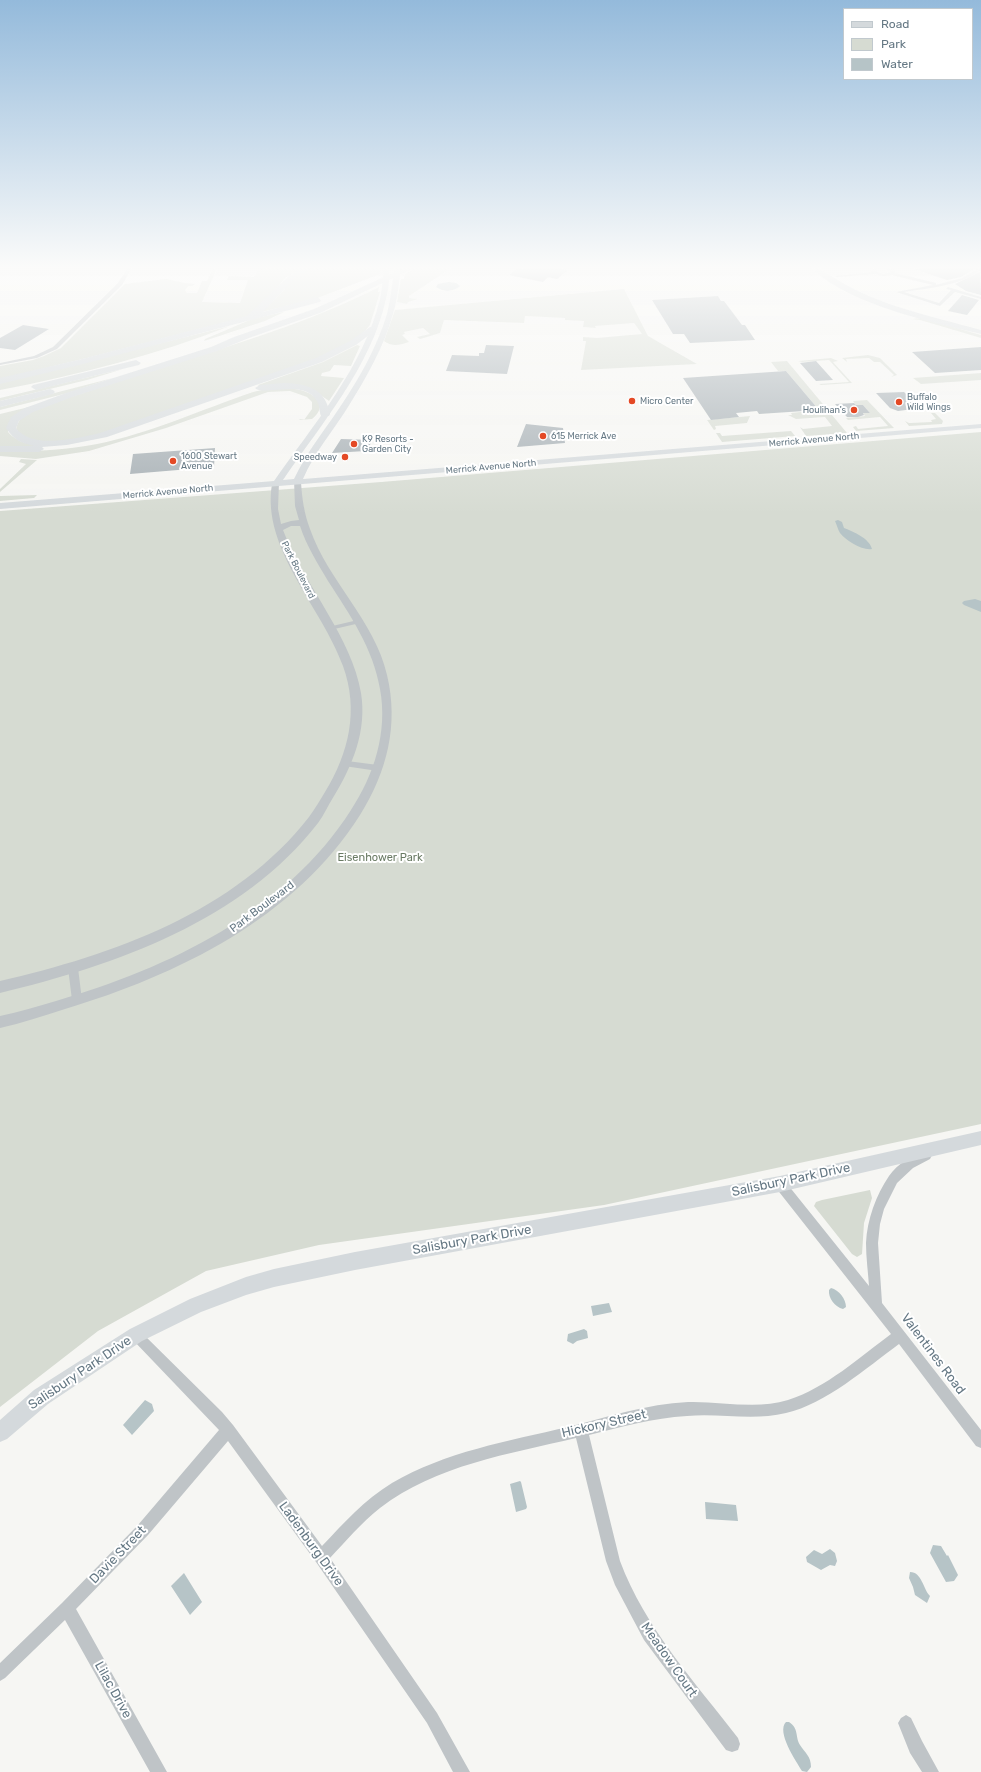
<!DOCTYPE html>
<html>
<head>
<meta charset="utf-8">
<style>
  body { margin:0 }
  #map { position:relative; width:981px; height:1772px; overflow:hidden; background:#f6f6f3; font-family:Rubik,sans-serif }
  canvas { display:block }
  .legend { position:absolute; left:843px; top:8px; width:130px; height:72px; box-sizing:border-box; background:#fff; border:1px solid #c1c9ce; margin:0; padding:5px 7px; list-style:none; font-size:12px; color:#657884 }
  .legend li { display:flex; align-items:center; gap:8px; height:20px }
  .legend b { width:20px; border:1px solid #c1c9ce }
</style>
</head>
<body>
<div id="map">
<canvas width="981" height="1772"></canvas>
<ul class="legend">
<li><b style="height:5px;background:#d4d9dc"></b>Road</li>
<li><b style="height:11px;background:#d6dbd2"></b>Park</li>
<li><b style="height:11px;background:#b6c4c7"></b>Water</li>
</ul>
</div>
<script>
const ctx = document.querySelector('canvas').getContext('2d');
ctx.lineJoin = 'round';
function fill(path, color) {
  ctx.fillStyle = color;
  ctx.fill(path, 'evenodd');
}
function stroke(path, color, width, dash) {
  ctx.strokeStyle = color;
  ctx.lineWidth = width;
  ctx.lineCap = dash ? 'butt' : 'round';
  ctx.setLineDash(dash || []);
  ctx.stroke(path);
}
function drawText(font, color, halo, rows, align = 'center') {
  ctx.font = font + ' Rubik,sans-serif';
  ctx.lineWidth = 4;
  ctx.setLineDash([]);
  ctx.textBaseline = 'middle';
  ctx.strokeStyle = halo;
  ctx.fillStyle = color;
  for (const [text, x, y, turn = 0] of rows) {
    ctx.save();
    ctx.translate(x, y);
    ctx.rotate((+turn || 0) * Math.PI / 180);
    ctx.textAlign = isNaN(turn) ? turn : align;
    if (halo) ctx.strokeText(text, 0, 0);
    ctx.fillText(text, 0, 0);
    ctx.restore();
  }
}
const green = new Path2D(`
  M 214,266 L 218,266 L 202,302 L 240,303 L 248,280 L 227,280 L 229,276 L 254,277 L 258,269 L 264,269 L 266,266 L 308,266 L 286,277 L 266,301 L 249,316 L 87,358 L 0,379 L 0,366 L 33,360 L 44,356 L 61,348 L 125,284 L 166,279 L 184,283 L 195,284 L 192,286 L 188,286 L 185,290 L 187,293 L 197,293 L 202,281 L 207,281 Z
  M 316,266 L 384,266 L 384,268 L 381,268 L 380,274 L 315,299 L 262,312 L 285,289 L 284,289 L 294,277 Z
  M 419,266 L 454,266 L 409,296 L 409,298 L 418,299 L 408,302 L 407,304 L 397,302 L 401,279 L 404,279 L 405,274 Z
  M 379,287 L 378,292 L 380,292 L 370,325 L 361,336 L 326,356 L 107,433 C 81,438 36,451 16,430 C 18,414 34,410 47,404 C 86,393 124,379 163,367 C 236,344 310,322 379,287 Z
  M 624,289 L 648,336 L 697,364 L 581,370 L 586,341 L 583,341 L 583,337 L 597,338 L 642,334 L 634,323 L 595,326 L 596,328 L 583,327 L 584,321 L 565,320 L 565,318 L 525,316 L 524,323 L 444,320 L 440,333 L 420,339 L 417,337 L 430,334 L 423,328 L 404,332 L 405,334 L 402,335 L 409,342 C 401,345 391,347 384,341 L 395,310 Z
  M 283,312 L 284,312 L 265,321 L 204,341 L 205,339 L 252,319 Z
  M 922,318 L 981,335 L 981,338 L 920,320 L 911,319 Z
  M 230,326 C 156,355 78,375 0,390 L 0,383 Z
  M 357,345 L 360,346 L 351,366 L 334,365 L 330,371 L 322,373 L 321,376 L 344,378 L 329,401 L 312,389 L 260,387 L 258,385 L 323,362 Z
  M 868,355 L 880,358 L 897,375 L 891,377 L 894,375 L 880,362 L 874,362 L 869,358 L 846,359 L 847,362 L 842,358 Z
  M 831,358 L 838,361 L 833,362 L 852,383 L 821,385 L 819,384 L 849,382 L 829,360 L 802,362 L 798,361 Z
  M 787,361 L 847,433 L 806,436 L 800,427 L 803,429 L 832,426 L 825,417 L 796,419 L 788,415 L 792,415 L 791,413 L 819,410 L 786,371 L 778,371 L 771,362 Z
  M 123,369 L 87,380 L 0,401 L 0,398 Z
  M 981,373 L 981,380 L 921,384 L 913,378 Z
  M 113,378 L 68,393 L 0,410 L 0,407 Z
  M 266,389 C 275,389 286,387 295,389 C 312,391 331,404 312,419 L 300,420 L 299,419 L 304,420 L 312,409 L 312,402 L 307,397 L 290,391 L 268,392 L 166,428 L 89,451 L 36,459 L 0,456 L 0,451 C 33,452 65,450 97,444 C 148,434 203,409 253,392 Z
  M 867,400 L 894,428 L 856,431 L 853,427 L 856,426 L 858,429 L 888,426 L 880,417 L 848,420 L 846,418 L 865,416 L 863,413 L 870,413 L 863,405 L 856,405 L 853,401 Z
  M 29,407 L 9,423 L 8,432 C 17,442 27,444 40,445 L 38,448 L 0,447 L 0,414 Z
  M 931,413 L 935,413 L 943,421 L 942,424 L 909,426 L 905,421 L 909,423 L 932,422 L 931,420 L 936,419 Z
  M 750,416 L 747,423 L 715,426 L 716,429 L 714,430 L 707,420 Z
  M 791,431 L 795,436 L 722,442 L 716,433 L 720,433 L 722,436 Z
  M 981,432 L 981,1124 L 604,1205 L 319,1245 L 206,1271 L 98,1331 L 0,1407 L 0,511 L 381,482 Z
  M 21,459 L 37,460 L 0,492 L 0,489 L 26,464 L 19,462 Z
  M 37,495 L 34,498 L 0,501 L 0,496 Z
  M 870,1190 L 872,1198 L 864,1223 L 862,1254 L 857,1257 L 852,1254 L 814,1206 L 816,1202 L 822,1200 Z`);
const water = new Path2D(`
  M 449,282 L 456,283 L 460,286 C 454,292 443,292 436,287 L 438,284 Z
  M 838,520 L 842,522 L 844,528 C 854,532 869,538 872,549 C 863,551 846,541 840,533 C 838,530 837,525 835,521 Z
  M 975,599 L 981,601 L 981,612 L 964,605 L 962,603 L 964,601 Z
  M 831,1288 C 839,1290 846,1299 846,1307 L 843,1309 C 835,1307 828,1298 829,1290 Z
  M 609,1303 L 612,1312 L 593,1316 L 591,1306 Z
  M 584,1329 L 587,1331 L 588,1338 L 577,1341 L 573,1344 L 567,1341 L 568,1334 Z
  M 145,1400 L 152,1404 L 154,1411 L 132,1435 L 123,1425 Z
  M 520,1481 L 521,1482 L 527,1507 L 526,1509 L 516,1512 L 510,1484 Z
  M 705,1502 L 736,1505 L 738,1521 L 706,1519 Z
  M 933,1545 L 941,1546 L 947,1556 L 948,1555 L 958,1575 L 954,1581 L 946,1582 L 930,1553 Z
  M 830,1549 L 835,1553 L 837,1561 L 835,1566 L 830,1565 L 821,1570 L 807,1562 L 806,1557 L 814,1550 L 822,1554 Z
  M 910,1572 C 922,1572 923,1589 930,1596 L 927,1603 L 915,1595 L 913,1587 L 909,1578 Z
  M 184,1573 L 202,1602 L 190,1615 L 171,1586 Z
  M 786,1722 L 789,1722 C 799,1728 795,1737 800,1745 C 805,1753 811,1756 811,1767 L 807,1772 L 802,1771 C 796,1761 776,1732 786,1722 Z`);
const building = new Path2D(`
  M 530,266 L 562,266 L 559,268 L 568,270 L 557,279 L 548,277 L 543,282 L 509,275 L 518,268 L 525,269 Z
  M 938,266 L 969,266 L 974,269 L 961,277 L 947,280 L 914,269 Z
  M 980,272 L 981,295 L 966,291 L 955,284 Z
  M 962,295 L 979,300 L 967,315 L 948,311 Z
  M 718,296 L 721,301 L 724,301 L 742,325 L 745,325 L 755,340 L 690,343 L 684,334 L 673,334 L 652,300 Z
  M 23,325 L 49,329 L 15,350 L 0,348 L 0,338 Z
  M 486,345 L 514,346 L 507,374 L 446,371 L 452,355 L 479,356 L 479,353 L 484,353 Z
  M 981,347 L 981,370 L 935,373 L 912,352 Z
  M 816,361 L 833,380 L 816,381 L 800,363 Z
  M 786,371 L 819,410 L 759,414 L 757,411 L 736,413 L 739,417 L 711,420 L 683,378 Z
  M 904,392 L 921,408 L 898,411 L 890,408 L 876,393 Z
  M 854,403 L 856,405 L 863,405 L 870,413 L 863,413 L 864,415 L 858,417 L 847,417 L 835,404 Z
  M 526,424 L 563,428 L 565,443 L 517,447 Z
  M 341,439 L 373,440 L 366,451 L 332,453 Z
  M 215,448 L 214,467 L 130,474 L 133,454 Z`);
const minor = new Path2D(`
  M 129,266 L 133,266 L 122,285 L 57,349 L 37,358 L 0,365 L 0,363 L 34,356 L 53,347 L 118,283 Z
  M 875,267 L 885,267 L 895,270 L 895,273 L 936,283 L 936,285 L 962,278 L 981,267 L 981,270 C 959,286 930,288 904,292 L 939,303 L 951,290 L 946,289 L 948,287 L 981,297 L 981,299 L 955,292 L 940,306 L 896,292 L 933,285 L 892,275 L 883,276 L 875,274 L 837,277 L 835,276 L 872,272 L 871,271 ZM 877,269 L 884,269 L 891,272 L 883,274 L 876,271 Z
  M 358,620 L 360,621 L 360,623 L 330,630 L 326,628 L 328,627 Z
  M 347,761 L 378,765 L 382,768 L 378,771 L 344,766 L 343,764 Z
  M 73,964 L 76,965 L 78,968 L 82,1000 L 80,1003 L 77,1004 L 74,1003 L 72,1000 L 68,968 L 70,965 Z
  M 926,1150 L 930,1151 L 932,1155 L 930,1159 L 913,1168 L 897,1183 L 884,1209 L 880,1224 L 878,1243 L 882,1303 L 981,1430 L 981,1448 L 976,1446 L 899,1344 C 866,1368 826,1404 786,1413 C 753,1421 720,1413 687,1416 C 653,1418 621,1427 589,1435 L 620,1561 C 645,1628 695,1682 738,1738 L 740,1744 L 738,1750 L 732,1752 L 726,1750 L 644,1640 L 615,1585 L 606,1561 L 576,1438 C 509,1454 436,1465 380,1508 C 361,1523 346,1541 330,1558 L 437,1713 L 470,1772 L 453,1772 L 427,1723 L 316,1562 L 228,1441 L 148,1535 L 76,1609 L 167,1772 L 150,1772 L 65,1620 L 5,1678 L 0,1681 L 0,1663 L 62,1603 L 138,1525 L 219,1430 L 132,1339 L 130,1335 L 132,1331 L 136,1329 L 140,1331 L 222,1412 L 233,1425 L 322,1546 C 344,1523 364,1500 392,1483 C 445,1452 508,1441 568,1427 C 607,1417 647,1404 688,1402 C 721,1401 756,1410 788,1400 C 826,1388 860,1357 891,1334 L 776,1188 L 774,1184 L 776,1180 L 780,1178 L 784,1180 L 869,1286 C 868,1272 866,1257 866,1243 C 867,1220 876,1195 889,1176 C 897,1164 913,1155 926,1150 Z
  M 906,1715 L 911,1718 L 922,1741 L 939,1772 L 922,1772 L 910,1753 L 898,1723 L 901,1718 Z`);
const tertiary = new Path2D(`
  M 294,480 L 297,480 L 301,482 C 302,498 304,513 310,529 C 328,581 375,621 387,675 C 399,725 387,772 360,815 C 295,918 178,975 65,1009 C 43,1016 22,1023 0,1028 L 0,1016 C 19,1012 38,1006 56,1001 C 169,968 286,912 351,810 C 374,775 388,732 380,689 C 373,648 350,615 328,581 C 318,564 306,545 300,526 L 291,526 L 283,530 L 285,535 C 306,587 352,638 361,693 C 367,730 353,765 334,796 C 328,805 324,815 318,823 C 242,921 116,965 0,993 L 0,981 C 113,955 235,912 309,817 C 315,809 320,800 325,792 C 349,753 359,710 343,666 C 322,607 261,549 272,484 L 276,482 L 279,482 L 278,509 L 281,524 L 291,521 L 299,520 L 295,506 Z`);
const secondary = new Path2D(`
  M 384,266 L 390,266 C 389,277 389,289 386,299 C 371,367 321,424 283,480 L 294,479 C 306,453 324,431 340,407 C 359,379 377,347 387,314 C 391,298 392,282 395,266 L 401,266 C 399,282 398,298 393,314 C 384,347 366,378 348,407 C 333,431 314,453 303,479 L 981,424 L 981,428 L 0,509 L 0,503 L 274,481 C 313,425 363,368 380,299 C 382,289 383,277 384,266 Z
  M 810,266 L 817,266 C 864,303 924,314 981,330 L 981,334 C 932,322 845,304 810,266 Z
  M 981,1131 L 981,1145 L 780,1192 L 355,1270 L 274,1287 L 246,1295 L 201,1312 L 142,1341 L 48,1404 L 7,1439 L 0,1442 L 0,1420 L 34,1390 L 130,1329 L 190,1299 L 246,1277 L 274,1269 L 355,1252 L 780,1176 Z`);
const motorway = new Path2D(`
  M 305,266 L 315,266 L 295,278 L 263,312 L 317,297 L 321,300 L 320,302 L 83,364 L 0,384 L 0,378 L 78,360 L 247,316 L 290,275 Z
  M 408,266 L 418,266 L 320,313 L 249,338 L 217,351 L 72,397 L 33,412 L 19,421 L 16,428 C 32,450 77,438 100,433 L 316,358 L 350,341 L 370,327 L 376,327 L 377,329 L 356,345 L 322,362 L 107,437 L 67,445 L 42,447 L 44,449 L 39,452 L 0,452 L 0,446 L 34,446 C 21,443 14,440 6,428 L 11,417 L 25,408 L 66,393 L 211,347 L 234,337 L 314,309 Z
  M 136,360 L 141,363 L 139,365 L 36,390 L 31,387 L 33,385 Z
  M 284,383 C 308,384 325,388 330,414 L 329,416 L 321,416 C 319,411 320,406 317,401 C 304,378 263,397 255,388 L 260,385 Z
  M 50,389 L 53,390 L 55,392 L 53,394 L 0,407 L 0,401 Z`);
const markers = [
  [632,401,4,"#e44925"],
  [899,402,4,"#e44925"],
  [854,410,4,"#e44925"],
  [543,436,4,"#e44925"],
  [354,444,4,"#e44925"],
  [345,457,4,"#e44925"],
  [173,461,4,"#e44925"]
];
const farPoinames = [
  ["Buffalo",907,397],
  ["Wild Wings",907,407],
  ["Micro Center",640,401],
  ["Houlihan's",846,410,"right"],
  ["615 Merrick Ave",551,436],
  ["K9 Resorts -",362,439],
  ["Garden City",362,449],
  ["1600 Stewart",181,456],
  ["Avenue",181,466],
  ["Speedway",337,457,"right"]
];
const farStreetnames = [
  ["Merrick Avenue North",814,440,-5],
  ["Merrick Avenue North",491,467,-5],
  ["Merrick Avenue North",168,492,-5],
  ["Park Boulevard",298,570,63]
];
const parkNames = [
  ["Eisenhower Park",380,858]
];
const streetNames = [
  ["Park Boulevard",262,907,-37]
];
const nearStreetnames = [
  ["Salisbury Park Drive",791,1180,-12],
  ["Salisbury Park Drive",472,1240,-10],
  ["Valentines Road",933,1354,53],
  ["Salisbury Park Drive",80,1373,-34],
  ["Hickory Street",604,1424,-13],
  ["Ladenburg Drive",311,1544,54],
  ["Davie Street",118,1555,-46],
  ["Meadow Court",669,1660,55],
  ["Lilac Drive",113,1690,61]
];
fill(green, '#d6dbd2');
fill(water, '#b6c4c7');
fill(building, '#a6afb4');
fill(minor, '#bfc4c7');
fill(tertiary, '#bfc4c7');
fill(secondary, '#d4d9dc');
fill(motorway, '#d4d9dc');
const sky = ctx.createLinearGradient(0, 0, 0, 514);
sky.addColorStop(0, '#94badb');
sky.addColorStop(0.52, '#fbfbfa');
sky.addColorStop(1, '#fbfbfa00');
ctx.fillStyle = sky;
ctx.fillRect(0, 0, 981, 514);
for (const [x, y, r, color] of markers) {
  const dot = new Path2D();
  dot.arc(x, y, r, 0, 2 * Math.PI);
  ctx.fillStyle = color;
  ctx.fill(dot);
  stroke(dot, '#fff', 1.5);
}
drawText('9px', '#657884', '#fff', farPoinames, 'left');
drawText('9px', '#657884', '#fff', farStreetnames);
drawText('11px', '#6a7b64', '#fff', parkNames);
drawText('11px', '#657884', '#fff', streetNames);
drawText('13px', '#657884', '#fff', nearStreetnames);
</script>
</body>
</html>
